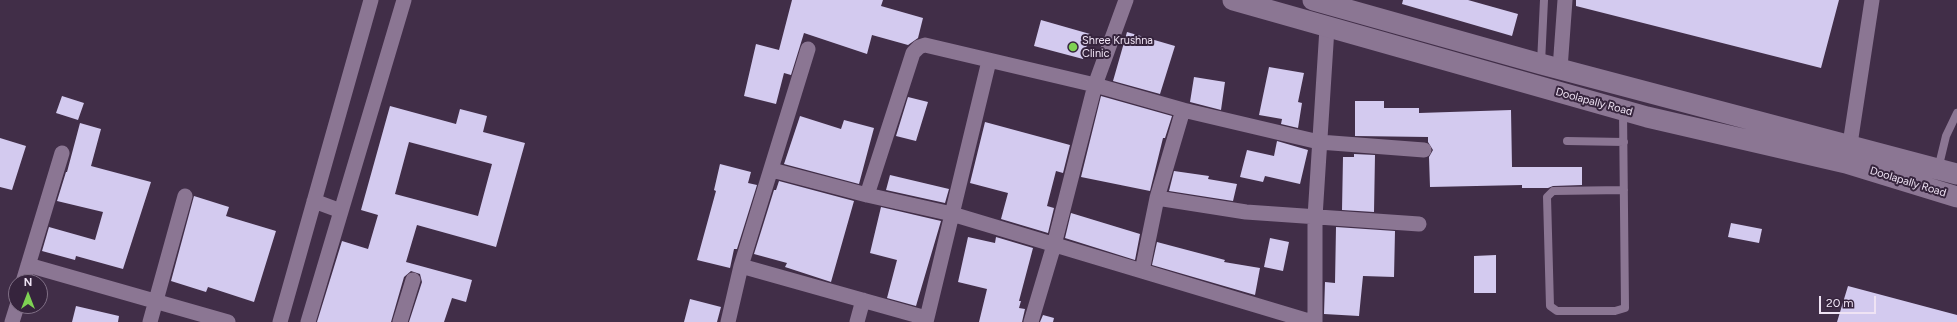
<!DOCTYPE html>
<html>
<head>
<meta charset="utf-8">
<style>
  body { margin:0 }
  #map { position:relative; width:1957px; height:322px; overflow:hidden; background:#412e48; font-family:Figtree,sans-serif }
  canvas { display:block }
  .north { position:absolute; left:8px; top:274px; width:40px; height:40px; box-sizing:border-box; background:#36243d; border:1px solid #807086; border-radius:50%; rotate:0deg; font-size:11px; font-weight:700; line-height:16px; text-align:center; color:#efe3f4 }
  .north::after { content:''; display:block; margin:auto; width:14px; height:18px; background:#7ed153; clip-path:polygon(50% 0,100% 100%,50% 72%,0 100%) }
  .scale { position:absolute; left:1819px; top:296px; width:57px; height:18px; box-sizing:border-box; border:2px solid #efe3f4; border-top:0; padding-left:5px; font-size:12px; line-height:14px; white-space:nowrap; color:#efe3f4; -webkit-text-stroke:3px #36243d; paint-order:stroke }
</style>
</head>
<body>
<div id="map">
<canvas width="1957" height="322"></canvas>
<div class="north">N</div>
<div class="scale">20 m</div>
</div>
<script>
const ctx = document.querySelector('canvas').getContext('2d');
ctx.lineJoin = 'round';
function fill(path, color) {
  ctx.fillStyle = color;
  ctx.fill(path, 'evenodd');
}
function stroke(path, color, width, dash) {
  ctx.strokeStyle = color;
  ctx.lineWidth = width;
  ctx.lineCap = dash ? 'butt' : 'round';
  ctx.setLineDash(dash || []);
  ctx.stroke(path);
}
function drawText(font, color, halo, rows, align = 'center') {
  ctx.font = font + ' Figtree,sans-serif';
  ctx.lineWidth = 4;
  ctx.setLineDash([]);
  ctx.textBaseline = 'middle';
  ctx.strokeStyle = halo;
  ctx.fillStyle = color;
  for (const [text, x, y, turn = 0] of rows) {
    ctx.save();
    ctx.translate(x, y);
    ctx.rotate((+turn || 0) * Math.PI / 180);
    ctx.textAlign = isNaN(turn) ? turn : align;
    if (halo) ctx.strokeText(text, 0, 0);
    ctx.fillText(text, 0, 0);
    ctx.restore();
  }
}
const building = new Path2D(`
  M 792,0 L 883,0 L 881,6 L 923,18 L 918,38 L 908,45 L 872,35 L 867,54 L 804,33 L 791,75 L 784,73 L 776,104 L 744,96 L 756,44 L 779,50 Z
  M 1403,0 L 1468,0 L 1518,14 L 1512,36 L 1402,4 Z
  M 1576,0 L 1839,0 L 1821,68 L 1576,6 Z
  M 1041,20 L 1090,34 L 1083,59 L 1034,46 Z
  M 1127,32 L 1175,46 L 1160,94 L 1113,81 Z
  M 1269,67 L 1304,73 L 1298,102 L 1302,103 L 1298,128 L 1281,124 L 1282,119 L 1259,115 Z
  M 1194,77 L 1225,82 L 1221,110 L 1190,102 Z
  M 62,96 L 84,103 L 78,120 L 56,113 Z
  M 1101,96 L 1172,116 L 1165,138 L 1163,138 L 1150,191 L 1081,177 Z
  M 908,97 L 928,102 L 916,141 L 896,136 Z
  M 1355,101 L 1384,101 L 1384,108 L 1419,108 L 1419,113 L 1511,110 L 1512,167 L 1582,167 L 1582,185 L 1553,186 L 1548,188 L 1522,188 L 1522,185 L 1430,187 L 1429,157 L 1433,150 L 1428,142 L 1428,137 L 1355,136 Z
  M 390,106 L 456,124 L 460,109 L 487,116 L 483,132 L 525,143 L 496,247 L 417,225 L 406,262 L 472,280 L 466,302 L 452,298 L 444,322 L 409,322 L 422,282 L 420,274 L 411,271 L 404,277 L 391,322 L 317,322 L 342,241 L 368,249 L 378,215 L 361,210 ZM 409,142 L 492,164 L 478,216 L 395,194 Z
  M 800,116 L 841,129 L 844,120 L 874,128 L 859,184 L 784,164 Z
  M 985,122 L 1070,145 L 1063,173 L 1056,171 L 1047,206 L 1054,208 L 1048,233 L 1001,219 L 1008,193 L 970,183 Z
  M 80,123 L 101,129 L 91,166 L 151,182 L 123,269 L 76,256 L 75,260 L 42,251 L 49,227 L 95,240 L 103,212 L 57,201 L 66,172 L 67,172 Z
  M 0,138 L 26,146 L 12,190 L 0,187 Z
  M 1277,141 L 1308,150 L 1300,184 L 1265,176 L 1263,182 L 1240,177 L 1247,150 L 1274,156 Z
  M 1354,154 L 1375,155 L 1374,212 L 1342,210 L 1343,157 L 1354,157 Z
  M 720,164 L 751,172 L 748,183 L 757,185 L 737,249 L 734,249 L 730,268 L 697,260 L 716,191 L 714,190 Z
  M 1174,171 L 1209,176 L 1208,179 L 1237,184 L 1233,201 L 1169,191 Z
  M 890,175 L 949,189 L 945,203 L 886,190 Z
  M 779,181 L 854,201 L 831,282 L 785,267 L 787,263 L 754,254 L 774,190 L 776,190 Z
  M 194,196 L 229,207 L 226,216 L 276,231 L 254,302 L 208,287 L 206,292 L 171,281 Z
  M 881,207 L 941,221 L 916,306 L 887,298 L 897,260 L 870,253 Z
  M 1071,213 L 1140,234 L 1135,260 L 1065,238 Z
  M 1731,223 L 1762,229 L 1759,243 L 1728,237 Z
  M 1336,227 L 1395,231 L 1394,277 L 1363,276 L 1359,316 L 1324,314 L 1325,282 L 1335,283 Z
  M 968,237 L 995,243 L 996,237 L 1033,248 L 1019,301 L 1021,301 L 1019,308 L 1025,309 L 1022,322 L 979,322 L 987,289 L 958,282 Z
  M 1270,238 L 1289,242 L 1283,271 L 1264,267 Z
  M 1157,242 L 1225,260 L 1224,262 L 1260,268 L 1255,295 L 1152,265 Z
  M 1496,255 L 1496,293 L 1474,293 L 1474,256 Z
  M 1848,286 L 1957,315 L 1957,322 L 1837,322 Z
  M 690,299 L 721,307 L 717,322 L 684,322 Z
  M 76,306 L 119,316 L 118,322 L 72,322 Z
  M 1043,315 L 1054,318 L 1053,322 L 1040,322 Z`);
const lane = new Path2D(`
  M 1541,63 L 1544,0
  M 1623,111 L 1625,308 L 1615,311 L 1557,311 L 1550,306 L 1547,197 L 1553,191 L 1624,190
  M 1567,141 L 1624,142
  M 1938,169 L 1946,136 L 1957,113`);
const street = new Path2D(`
  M 1560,69 L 1565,0
  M 1850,144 L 1872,0
  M 772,170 L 867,195 L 952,214 L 1312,322
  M 867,195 L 913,53 L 919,47 L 925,45 L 1095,85 L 1183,110 L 1319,142 L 1424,150
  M 1157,198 L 1246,212 L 1419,224
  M 314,201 L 341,211
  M 28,265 L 228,322
  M 741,266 L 926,318
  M 1142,271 L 1157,198 L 1183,110
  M 23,282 L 62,153
  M 12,322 L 17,306
  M 150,322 L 185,196
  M 280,322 L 371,0
  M 308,322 L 404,0
  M 400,322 L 413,280
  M 728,322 L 741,266 L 808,49
  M 857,322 L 863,300
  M 926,322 L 989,61
  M 1031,322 L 1054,245 L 1095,85 L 1126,0
  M 1315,322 L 1315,217 L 1327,28`);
const secondary = new Path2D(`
  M 1233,0 L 1647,117 L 1846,163 L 1957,197
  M 1313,0 L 1541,64 L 1957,174`);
const markers = [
  [1073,47,5,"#7ed153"]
];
const poiNames = [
  ["Shree Krushna",1082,41],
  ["Clinic",1082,54]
];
const streetNames = [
  ["Doolapally Road",1594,102,15],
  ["Doolapally Road",1908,182,17]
];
fill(building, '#d3caef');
stroke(lane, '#8b7693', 8);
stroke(street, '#8b7693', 15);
stroke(secondary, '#8b7693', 21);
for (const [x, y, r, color] of markers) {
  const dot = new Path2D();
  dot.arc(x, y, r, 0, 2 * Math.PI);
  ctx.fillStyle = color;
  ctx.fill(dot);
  stroke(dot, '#36243d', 1.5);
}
drawText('11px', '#efe3f4', '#36243d', poiNames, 'left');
drawText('11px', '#efe3f4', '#36243d', streetNames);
</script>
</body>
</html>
